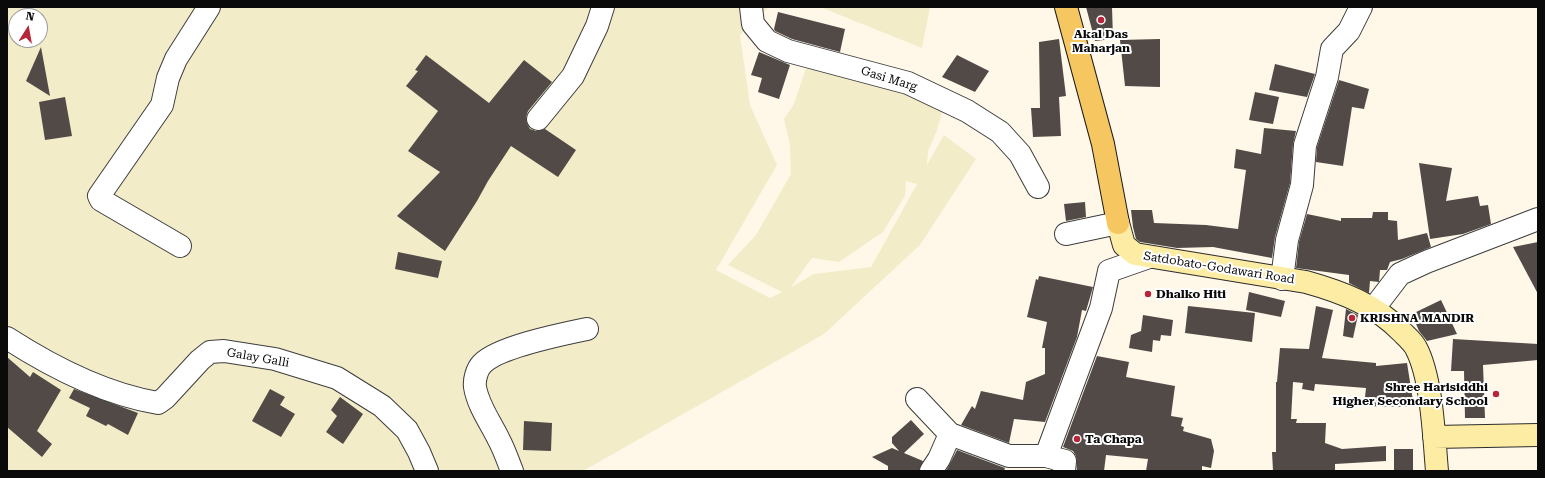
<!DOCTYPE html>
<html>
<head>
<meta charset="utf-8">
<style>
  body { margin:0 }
  #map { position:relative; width:1545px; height:478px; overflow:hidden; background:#fff8e8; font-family:"Roboto Serif",serif }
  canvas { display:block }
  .frame { position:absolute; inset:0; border:8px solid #0a0a0a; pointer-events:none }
  .north { position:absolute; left:8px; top:8px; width:40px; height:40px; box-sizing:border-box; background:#fff; border:1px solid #9d9d9d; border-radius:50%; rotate:11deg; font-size:11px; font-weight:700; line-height:16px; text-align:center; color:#0a0a0a }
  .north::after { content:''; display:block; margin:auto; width:14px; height:18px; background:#b62638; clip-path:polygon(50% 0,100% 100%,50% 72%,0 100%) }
</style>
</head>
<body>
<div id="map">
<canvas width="1545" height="478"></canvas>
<div class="frame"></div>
<div class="north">N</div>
</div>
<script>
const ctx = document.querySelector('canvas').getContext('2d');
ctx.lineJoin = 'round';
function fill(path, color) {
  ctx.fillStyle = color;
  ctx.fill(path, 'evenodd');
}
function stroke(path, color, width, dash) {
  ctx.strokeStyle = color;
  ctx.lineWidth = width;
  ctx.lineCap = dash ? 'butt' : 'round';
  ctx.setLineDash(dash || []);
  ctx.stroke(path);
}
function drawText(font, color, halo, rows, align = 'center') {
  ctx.font = font + ' "Roboto Serif",serif';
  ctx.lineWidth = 4;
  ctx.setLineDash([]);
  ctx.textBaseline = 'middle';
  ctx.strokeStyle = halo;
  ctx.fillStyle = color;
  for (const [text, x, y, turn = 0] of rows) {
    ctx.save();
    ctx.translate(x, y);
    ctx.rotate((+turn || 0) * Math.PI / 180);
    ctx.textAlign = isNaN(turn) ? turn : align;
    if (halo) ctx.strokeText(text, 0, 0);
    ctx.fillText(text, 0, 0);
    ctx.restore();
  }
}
const farmland = new Path2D(`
  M 7,7 L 769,7 L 740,35 L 750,105 L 777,165 L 716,270 L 770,298 L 782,292 L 728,265 L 756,235 L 791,174 L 790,145 L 784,119 L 794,104 L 806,68 L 832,69 L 945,103 L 936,133 L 928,151 L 927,165 L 944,135 L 976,159 L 920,245 L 824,334 L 583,471 L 7,471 ZM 16,16 L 40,16 L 40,40 L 16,40 ZM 906,181 L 917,184 L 871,267 L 814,274 L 791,287 L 812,258 L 839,262 L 883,232 L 905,196 Z
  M 820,7 L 930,7 L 922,48 Z`);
const building = new Path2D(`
  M 1086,7 L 1112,7 L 1113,39 L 1095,41 Z
  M 778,12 L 845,29 L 840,52 L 792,39 L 775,31 L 774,29 Z
  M 1059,39 L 1066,96 L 1059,97 L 1061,136 L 1033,137 L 1031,108 L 1040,108 L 1039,42 Z
  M 1160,39 L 1160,87 L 1125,86 L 1120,40 Z
  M 41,47 L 50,96 L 26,81 Z
  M 759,52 L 790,65 L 779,99 L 758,92 L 762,78 L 751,75 Z
  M 426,55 L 489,103 L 524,60 L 552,82 L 528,111 L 526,117 L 527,124 L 530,129 L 536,131 L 545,129 L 576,150 L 558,177 L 511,146 L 488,181 L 477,201 L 445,251 L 397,216 L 440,172 L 408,151 L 438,111 L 406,86 L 418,71 L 415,70 Z
  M 957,55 L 989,71 L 975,92 L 942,77 Z
  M 1275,64 L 1315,74 L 1307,97 L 1269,90 Z
  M 1339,80 L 1369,89 L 1364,109 L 1352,107 L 1343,166 L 1316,162 L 1317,147 Z
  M 1255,92 L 1279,97 L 1273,124 L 1249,120 Z
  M 65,97 L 72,136 L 45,140 L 39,102 Z
  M 1264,128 L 1296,131 L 1293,144 L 1290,183 L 1275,237 L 1272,258 L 1213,247 L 1177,248 L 1140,242 L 1136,239 L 1133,227 L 1131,210 L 1152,210 L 1154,223 L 1206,225 L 1238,229 L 1246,170 L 1234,168 L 1236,149 L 1261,154 Z
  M 1419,163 L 1452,168 L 1446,201 L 1478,196 L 1480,206 L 1488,205 L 1491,224 L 1463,234 L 1430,239 Z
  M 1085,202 L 1086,217 L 1066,221 L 1064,204 Z
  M 1373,212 L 1388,212 L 1388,220 L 1397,221 L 1398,240 L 1427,233 L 1431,247 L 1402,259 L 1390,262 L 1387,270 L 1380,270 L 1379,282 L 1370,281 L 1369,293 L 1349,283 L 1349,275 L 1296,268 L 1299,242 L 1307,214 L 1341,221 L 1341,218 L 1372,218 Z
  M 1538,242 L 1538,294 L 1513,247 Z
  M 398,252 L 442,261 L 438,278 L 395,269 Z
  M 1039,276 L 1093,287 L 1086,311 L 1082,310 L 1077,337 L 1045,422 L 1014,419 L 1009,443 L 961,425 L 972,406 L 975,409 L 981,391 L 1023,400 L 1026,382 L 1045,374 L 1045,348 L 1042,348 L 1047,322 L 1027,317 L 1036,279 L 1038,280 Z
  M 1249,292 L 1285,301 L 1281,317 L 1246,310 Z
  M 1441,300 L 1457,334 L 1427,341 L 1419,331 L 1412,314 Z
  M 1188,306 L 1255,313 L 1252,342 L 1185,333 Z
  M 1316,306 L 1333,310 L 1322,358 L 1376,363 L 1376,366 L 1407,363 L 1414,407 L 1364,406 L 1366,388 L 1315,384 L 1314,391 L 1302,389 L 1303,383 L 1293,382 L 1291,419 L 1297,419 L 1296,423 L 1326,423 L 1325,443 L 1342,449 L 1386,446 L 1386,461 L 1335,464 L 1335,471 L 1273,471 L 1272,452 L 1276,452 L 1276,382 L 1277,382 L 1280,348 L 1309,349 Z
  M 1346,309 L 1358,315 L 1353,338 L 1343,336 Z
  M 1143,315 L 1173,320 L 1171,336 L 1161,335 L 1160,341 L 1153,340 L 1152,352 L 1129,348 L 1131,335 L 1141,331 Z
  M 1453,339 L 1538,344 L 1538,360 L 1483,365 L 1485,418 L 1465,418 L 1464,371 L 1451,371 Z
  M 1097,356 L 1129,362 L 1126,377 L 1175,386 L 1171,416 L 1183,418 L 1181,426 L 1184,427 L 1183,431 L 1211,439 L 1214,451 L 1211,468 L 1202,466 L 1202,471 L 1146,471 L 1148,459 L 1106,455 L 1104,471 L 1077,471 L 1076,456 L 1073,451 L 1063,447 Z
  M 7,357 L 30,377 L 33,372 L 61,390 L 37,431 L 52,444 L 42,457 L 7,427 Z
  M 74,389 L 138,413 L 128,435 L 108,424 L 106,426 L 86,416 L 90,408 L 69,398 Z
  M 270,389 L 285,397 L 280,405 L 295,414 L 281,437 L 252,421 Z
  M 340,397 L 363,414 L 343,444 L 326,432 L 337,416 L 331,410 Z
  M 911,420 L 924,434 L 904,453 L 923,461 L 919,471 L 888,471 L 888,466 L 872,457 L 892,448 L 899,451 L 892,443 L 892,437 Z
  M 524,421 L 552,423 L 551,451 L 523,450 Z
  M 1394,449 L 1413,449 L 1413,471 L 1394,471 Z
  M 957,450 L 1005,468 L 1004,471 L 946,471 Z`);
const street = new Path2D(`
  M 751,7 L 753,24 L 767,41 L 788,51 L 908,83 L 967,111 L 1000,132 L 1020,154 L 1038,187
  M 538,119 L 573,76 L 597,26 L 603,7
  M 1066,234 L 1118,223
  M 180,246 L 101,200 L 99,196 L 162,105 L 168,78 L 176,59 L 209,7
  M 1282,279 L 1287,240 L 1302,185 L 1305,145 L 1327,77 L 1332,49 L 1349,31 L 1361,7
  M 1374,308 L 1400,274 L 1426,262 L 1538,219
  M 7,338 C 52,367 104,394 158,403 L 165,398 L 200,360 L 210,352 L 224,351 L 275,359 L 337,378 L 382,406 L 407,430 L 419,452 L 427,471
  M 917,399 L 950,434 L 1009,456 L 1046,456
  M 512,471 C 508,461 504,449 499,440 C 491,423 478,406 475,387 C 474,380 477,369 482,364 C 498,347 563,334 587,329
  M 931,471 L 939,459 L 950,434
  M 1064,471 L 1065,461 L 1046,456 L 1101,308 L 1109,271 L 1149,257`);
const secondary = new Path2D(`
  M 1118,223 L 1124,245 L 1135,254 L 1306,282 C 1342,292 1376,305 1402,332 C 1407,337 1413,342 1416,348 C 1432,378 1434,437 1437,471
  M 1434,437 L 1538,435`);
const primary = new Path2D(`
  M 1066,7 L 1103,144 L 1118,223`);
const markers = [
  [1101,20,4,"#b62638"],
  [1148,294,4,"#b62638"],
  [1352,318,4,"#b62638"],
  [1496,394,4,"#b62638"],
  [1077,439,4,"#b62638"]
];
const poiNames = [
  ["Akal Das",1101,34,"center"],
  ["Maharjan",1101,48,"center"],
  ["Dhalko Hiti",1156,294],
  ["KRISHNA MANDIR",1360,318],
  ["Shree Harisiddhi",1488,387,"right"],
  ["Higher Secondary School",1488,401,"right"],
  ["Ta Chapa",1085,439]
];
const streetNames = [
  ["Gasi Marg",889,79,17],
  ["Satdobato-Godawari Road",1219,268,9],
  ["Galay Galli",258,358,10]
];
fill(farmland, '#f3ecc9');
fill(building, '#524a47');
stroke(street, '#3d3d3d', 24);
stroke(secondary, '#2c2c2c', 24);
stroke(primary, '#1b1b1b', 24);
stroke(street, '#fff', 22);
stroke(secondary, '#fdeda4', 22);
stroke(primary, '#f6c661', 22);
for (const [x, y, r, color] of markers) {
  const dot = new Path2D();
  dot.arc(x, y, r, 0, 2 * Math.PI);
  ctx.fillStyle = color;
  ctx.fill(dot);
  stroke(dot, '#fff', 1.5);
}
drawText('bold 12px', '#0a0a0a', '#fff', poiNames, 'left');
drawText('12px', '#0a0a0a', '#fff', streetNames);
</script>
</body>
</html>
